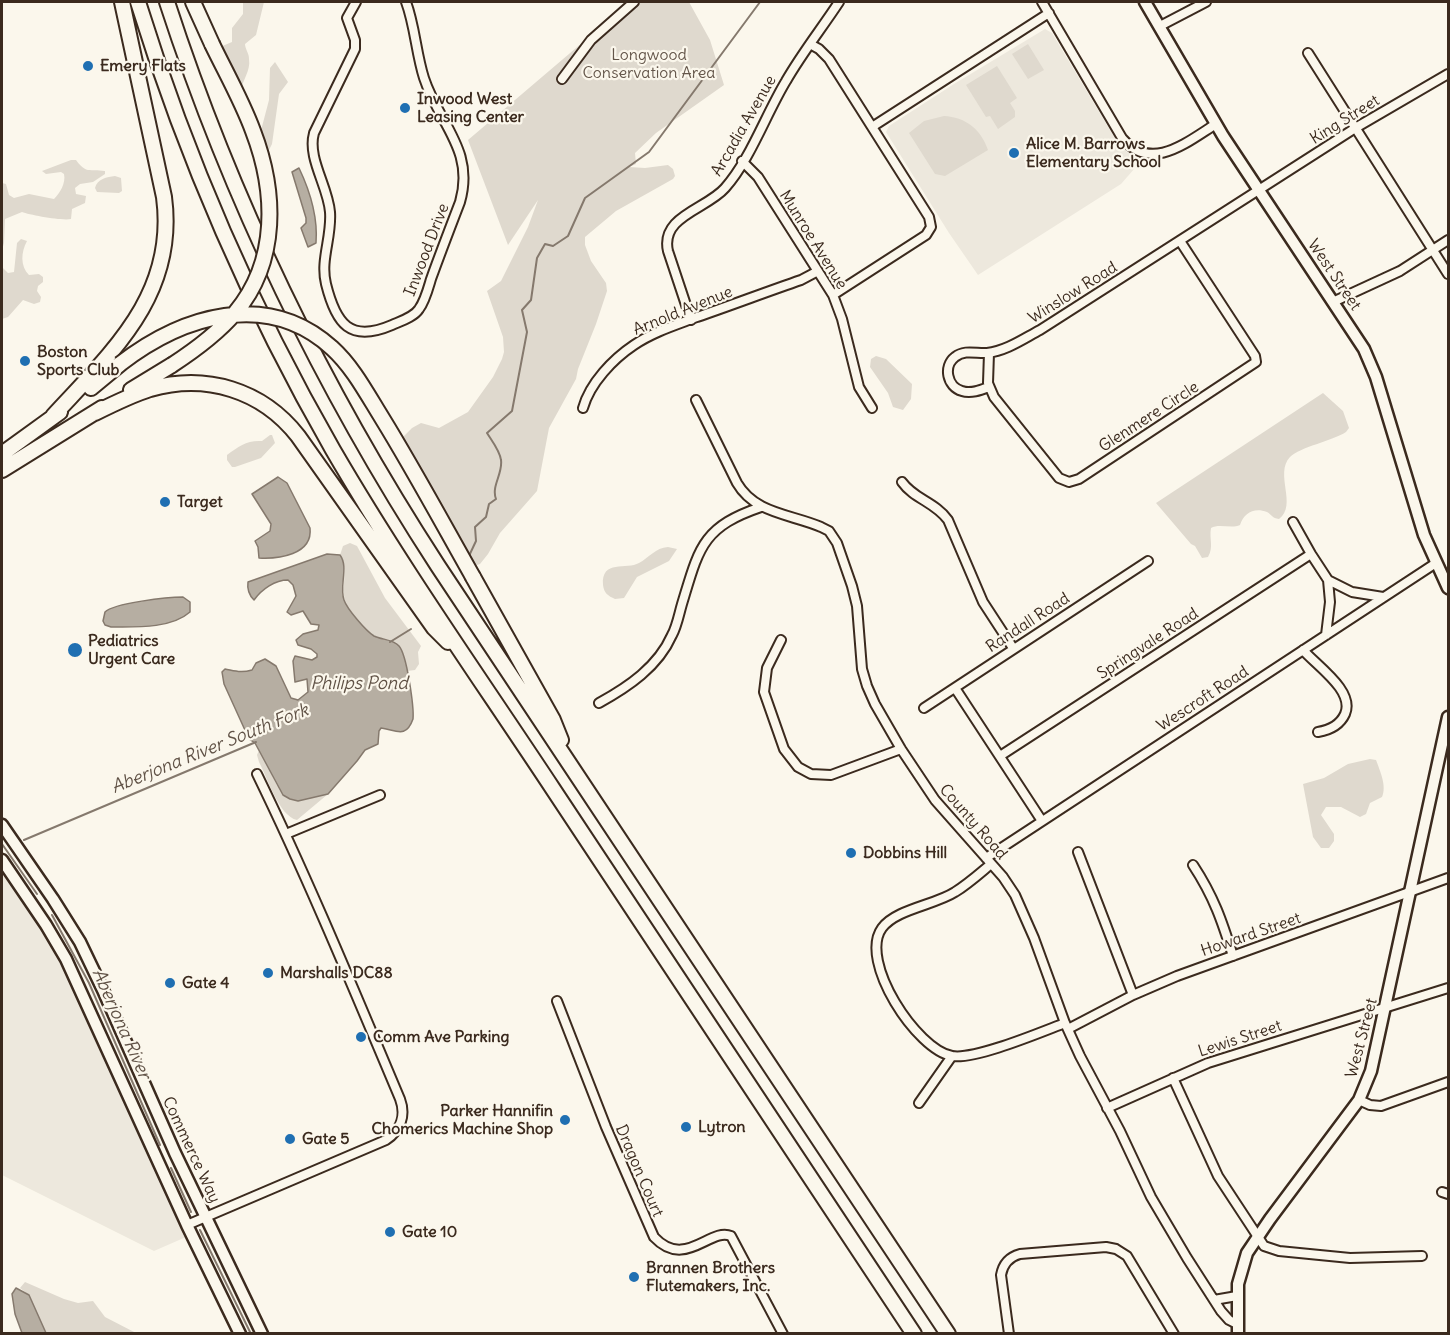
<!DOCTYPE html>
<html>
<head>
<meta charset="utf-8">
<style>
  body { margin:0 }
  #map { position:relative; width:1450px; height:1335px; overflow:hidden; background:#fbf7ec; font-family:Delius,sans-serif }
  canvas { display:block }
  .frame { position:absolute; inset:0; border:3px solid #3b2a1e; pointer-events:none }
</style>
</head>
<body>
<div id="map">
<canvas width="1450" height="1335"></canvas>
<div class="frame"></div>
</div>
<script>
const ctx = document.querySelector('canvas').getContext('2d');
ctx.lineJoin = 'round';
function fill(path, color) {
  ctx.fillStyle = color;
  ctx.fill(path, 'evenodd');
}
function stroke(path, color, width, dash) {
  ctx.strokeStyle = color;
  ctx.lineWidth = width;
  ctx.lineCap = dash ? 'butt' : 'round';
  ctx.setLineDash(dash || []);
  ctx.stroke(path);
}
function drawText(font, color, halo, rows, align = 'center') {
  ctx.font = font + ' Delius,sans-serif';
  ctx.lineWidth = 4.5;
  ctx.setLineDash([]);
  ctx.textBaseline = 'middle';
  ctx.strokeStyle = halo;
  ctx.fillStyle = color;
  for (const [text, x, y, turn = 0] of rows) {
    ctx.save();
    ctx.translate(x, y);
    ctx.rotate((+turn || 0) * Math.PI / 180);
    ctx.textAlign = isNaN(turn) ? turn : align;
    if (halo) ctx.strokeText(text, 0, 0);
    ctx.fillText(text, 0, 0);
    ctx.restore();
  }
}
const built = new Path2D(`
  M 1045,29 L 1052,33 L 1116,140 L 1127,152 L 1142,160 L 1121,184 L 978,275 L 949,233 L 886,132 L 889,126 L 954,84 Z
  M 2,869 L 43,930 L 64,968 L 186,1237 L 154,1251 L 2,1175 Z`);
const green = new Path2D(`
  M 243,2 L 264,2 L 256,35 L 245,44 C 245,49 249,53 249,59 C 251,71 242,80 240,94 L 220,47 L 232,42 L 232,28 L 243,14 Z
  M 630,2 L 689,2 L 710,40 L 724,85 L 656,133 L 635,153 L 636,164 L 629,167 L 645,168 L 668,165 L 673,169 L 675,176 L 673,179 L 616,211 L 585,237 L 585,245 L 591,261 L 606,283 L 607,291 L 596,324 L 578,369 L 576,379 L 549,428 L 537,491 L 500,533 L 488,554 L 480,564 L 477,565 L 468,558 L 399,441 L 412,428 L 421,423 L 439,428 L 468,412 L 493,377 L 502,359 L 504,352 L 503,337 L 487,291 L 501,281 L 528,227 L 538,200 L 508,245 L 468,140 Z
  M 1028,44 L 1044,70 L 1028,79 L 1012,54 Z
  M 275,62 L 288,82 L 279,94 L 272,144 L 269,150 L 266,150 L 259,138 L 269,100 L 270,68 Z
  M 997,66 L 1017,98 L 1010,103 L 1015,111 L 1015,117 L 998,129 L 990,116 L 986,117 L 966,85 Z
  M 944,116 C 965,117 981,129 988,150 L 945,176 L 935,174 L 909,133 L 924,121 Z
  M 71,160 L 76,160 C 87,175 89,168 105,171 L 105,174 L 93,182 L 80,184 L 75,188 L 76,194 L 86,196 L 85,203 L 72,209 L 71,219 C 62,221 30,215 22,212 L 5,219 L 4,243 L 2,250 L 2,183 L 6,184 L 9,195 L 14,198 L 29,194 L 54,199 C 60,193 66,183 64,174 L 61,172 L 46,174 L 42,171 Z
  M 115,176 L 121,178 L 122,191 L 119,193 L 97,192 L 95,188 C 97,179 107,177 115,176 Z
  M 21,239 L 27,241 C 21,252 20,266 29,275 L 39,274 L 43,277 L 43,282 L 38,286 L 37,291 L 41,297 L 40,302 L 34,304 L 23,300 L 8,317 L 2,319 L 2,267 L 8,273 L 14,272 L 17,243 Z
  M 876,356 L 886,359 L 912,384 L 911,399 L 903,410 L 893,407 L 888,393 L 870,367 L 871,359 Z
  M 1323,393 L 1343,411 L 1349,428 L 1346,432 C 1332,441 1300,447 1290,457 C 1274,474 1298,505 1279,519 C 1272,518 1272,515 1267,512 C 1254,507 1244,513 1240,525 C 1231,529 1219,523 1211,528 C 1209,539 1214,547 1208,557 L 1202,558 L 1195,546 L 1191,544 L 1156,503 Z
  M 270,435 L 272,435 L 275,443 L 261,458 L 235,467 L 232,467 L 227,460 L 227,455 C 239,446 247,440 262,441 Z
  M 350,543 L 357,546 L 385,598 L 421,646 L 418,652 L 419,664 L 415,670 L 407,671 C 405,659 402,644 389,640 C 383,639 376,637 371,634 C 363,627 355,617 349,609 C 337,592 351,569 340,555 L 343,546 Z
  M 668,547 L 677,549 L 669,561 L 637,577 L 624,598 L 615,599 C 608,596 604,593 603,585 C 601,559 627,570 639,563 C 650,557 655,548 668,547 Z
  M 259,750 L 277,785 L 298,801 L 328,794 L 297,820 C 279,816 268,779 259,762 L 257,755 Z
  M 1370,759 L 1376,760 C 1380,771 1387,786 1382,797 L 1370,803 L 1366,814 L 1360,817 L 1341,807 L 1326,807 L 1321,815 L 1334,834 L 1334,841 L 1329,848 L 1321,848 L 1313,837 L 1303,784 L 1324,778 L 1348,764 Z
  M 25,1282 L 64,1299 L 78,1303 L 93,1301 L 105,1317 L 136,1333 L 46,1333 L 29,1295 L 20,1288 Z`);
const water = new Path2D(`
  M 299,168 C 310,191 318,217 316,243 L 308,247 L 301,228 L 306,223 L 306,218 L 292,172 Z
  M 278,477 L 287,483 L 310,528 C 313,555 278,559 259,558 L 258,547 L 255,541 L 270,531 L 271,524 L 252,494 Z
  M 327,554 L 340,555 C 349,567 339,586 344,600 C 347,609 366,631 374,636 C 382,640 393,639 399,646 C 407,655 414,707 413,719 C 406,739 396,730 381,728 L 379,731 L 378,744 L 365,750 L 357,761 L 328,794 L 298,801 L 290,799 L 283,795 L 255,743 L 249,739 L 224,684 L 222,672 L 225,669 C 236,671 241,673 252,670 L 256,663 L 265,659 L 276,666 L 291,698 L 298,700 L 308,692 L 307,679 L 295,682 L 293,661 L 295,656 L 312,660 L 317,657 L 317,654 L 311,649 L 298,645 L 296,640 L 303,634 L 318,630 L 319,625 L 311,624 L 303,611 L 291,615 L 287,612 L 296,596 L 293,585 L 288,580 C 275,580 262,589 254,600 C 249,595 247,589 248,582 Z
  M 183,597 L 190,602 L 190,612 C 171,629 134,627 111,627 L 105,625 L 103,621 L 105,612 C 114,603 168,597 183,597 Z
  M 16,1288 L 29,1295 L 46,1333 L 22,1333 L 15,1314 L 12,1294 Z`);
const stream = new Path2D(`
  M 468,558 L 476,541 L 475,527 L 486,517 L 489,504 L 496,499 C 491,486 503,474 501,460 C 500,451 492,441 487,433 L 512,411 L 527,332 L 522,310 L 531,300 L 537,258 L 545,244 L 553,246 L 568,236 L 585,198 L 649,152 L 760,2
  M 390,642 L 411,629
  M 24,840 L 256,742
  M 2,844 L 37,894
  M 52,915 L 89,983 L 160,1145
  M 171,1168 L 191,1212
  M 200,1230 L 251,1334`);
const street = new Path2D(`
  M 356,2 L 347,18 L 355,40 L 355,49 L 314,133 C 307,158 328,186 330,212 C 332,237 320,260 326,284 C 336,324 350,343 392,325 C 401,321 414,317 419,309 C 425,301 428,289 431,279 C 440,254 450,228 460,202 C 475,150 439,124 424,78 C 416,53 415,26 406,2
  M 1042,2 L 1122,138 C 1151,173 1187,142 1216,124
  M 1160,26 L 1206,2
  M 810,44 L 819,49 L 829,59 L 929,217 L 931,227 L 926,235 L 833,295
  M 1308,53 L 1448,274
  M 562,79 L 591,40 L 634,2
  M 872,127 L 1049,13
  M 742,161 L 758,177 L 833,295 L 842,319 L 859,387 L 872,408
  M 1335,301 L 1400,271 L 1448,240
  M 691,320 L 668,251 C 660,216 707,209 725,188 C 750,160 766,114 786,81 C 802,53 822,28 839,2
  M 989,353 L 988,383 L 994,397 L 1059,478 L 1069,482 L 1079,479 L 1256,362 L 1255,356 L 1180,241
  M 989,387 C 981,390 971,394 962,391 C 947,387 943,366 955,357 C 965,349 977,354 987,353 C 1006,351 1023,339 1040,330 L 1357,127 L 1448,74
  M 696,400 L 737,483 C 755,514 791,514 821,527 L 829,531 L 837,543 L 852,586 L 857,606 L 862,669 L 867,686 L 875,704 L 901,749 L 935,800 L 1003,877 L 1015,895 L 1034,938 L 1065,1023 L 1080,1056 L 1120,1131 L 1151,1197 L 1187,1258 L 1221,1311 L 1229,1320 L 1237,1324
  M 583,408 C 590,383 613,359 634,345 C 653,332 676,325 697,317 C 732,305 766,292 801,280 L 818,271
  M 902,482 C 914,499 935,502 948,520 L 983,602 L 1013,648
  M 1293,522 L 1311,554 L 1328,580 L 1330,602 L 1326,635
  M 1328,580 L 1352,592 L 1383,597
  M 781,640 L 767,668 L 764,692 L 784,749 L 798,767 L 811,774 L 831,775 L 901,749
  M 1303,650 C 1317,666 1355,691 1345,714 C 1340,725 1330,730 1318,732
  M 955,688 L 1042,821
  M 599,703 C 628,687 658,667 672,635 C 677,626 679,614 682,604 C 699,548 702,527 761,507
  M 924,708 L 1148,561
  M 1000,756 L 1311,554
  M 286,834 L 380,795
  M 1078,852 L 1133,995
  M 986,858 L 1436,563
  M 991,864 C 979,874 968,884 955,892 C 935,905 896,909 882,928 C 858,961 917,1050 952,1056 C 975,1060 1041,1032 1065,1023
  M 1193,865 C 1214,897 1222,921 1233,956
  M 557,1001 L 606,1127 L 654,1237 C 685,1270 710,1227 731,1236 L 783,1334
  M 1068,1029 L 1133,995 L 1177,976 L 1448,878
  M 1173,1078 L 1218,1176 L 1264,1246 L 1279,1251 L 1350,1258 L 1422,1256
  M 1359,1100 L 1370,1105 L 1381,1106 L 1448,1082
  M 919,1103 L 952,1056
  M 1107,1108 L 1208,1063 L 1448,988
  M 1442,1192 L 1448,1194
  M 187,1225 L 386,1140 C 401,1130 406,1115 400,1099 C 354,990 309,881 257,774
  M 1214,1300 L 1237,1296
  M 1009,1334 L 1001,1275 C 1003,1264 1009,1257 1020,1254 L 1106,1247 L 1116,1249 L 1127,1256 L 1174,1334`);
const secondary = new Path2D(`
  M 1145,2 L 1223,136 L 1364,349 L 1376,377 L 1424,535 L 1448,588
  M 2,825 L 53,899 L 80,942 L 103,990 L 175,1153 L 262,1334
  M 2,860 L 46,925 L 66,959 L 187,1225 L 240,1334
  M 1238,1334 L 1238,1284 L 1247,1253 L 1270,1219 L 1359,1100 L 1371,1071 L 1448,717`);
const highway = new Path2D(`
  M 138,2 C 186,157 252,309 333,450 C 401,567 479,677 553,789 C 673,971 794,1152 914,1334
  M 167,2 C 232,202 323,389 438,566 L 948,1334
  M 193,2 L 212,44
  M 91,388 L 120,364
  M 131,390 L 172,365
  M 95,413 C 113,404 131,395 150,389 C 206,373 262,390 298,436 L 434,628 L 448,642
  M 53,416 C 113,351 177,294 164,197 L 122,2
  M 2,454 L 60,412
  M 2,470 L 102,408
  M 473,577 L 553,720 L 561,740`);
const highwayBridge = new Path2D(`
  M 120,364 C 182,316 267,289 332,348 C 353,367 367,394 382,418 C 414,470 443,524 473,577
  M 172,365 C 195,350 217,334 235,313 C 279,261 276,191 253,131 C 242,101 226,73 212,44`);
const markers = [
  [88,66,6,"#1f6fb2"],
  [405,108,6,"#1f6fb2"],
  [1014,153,6,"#1f6fb2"],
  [25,361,6,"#1f6fb2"],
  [165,502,6,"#1f6fb2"],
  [75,650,8,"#1f6fb2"],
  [851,853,6,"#1f6fb2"],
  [268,973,6,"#1f6fb2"],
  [170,983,6,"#1f6fb2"],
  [361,1037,6,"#1f6fb2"],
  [565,1120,6,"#1f6fb2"],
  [686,1127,6,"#1f6fb2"],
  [290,1139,6,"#1f6fb2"],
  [390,1232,6,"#1f6fb2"],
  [634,1277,6,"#1f6fb2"]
];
const parkNames = [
  ["Longwood",649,55],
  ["Conservation Area",649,73]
];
const poiNames = [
  ["Emery Flats",100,66],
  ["Inwood West",417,99],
  ["Leasing Center",417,117],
  ["Alice M. Barrows",1026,144],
  ["Elementary School",1026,162],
  ["Boston",37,352],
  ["Sports Club",37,370],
  ["Target",177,502],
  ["Pediatrics",88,641],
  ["Urgent Care",88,659],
  ["Dobbins Hill",863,853],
  ["Marshalls DC88",280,973],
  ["Gate 4",182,983],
  ["Comm Ave Parking",373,1037],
  ["Parker Hannifin",553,1111,"right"],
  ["Chomerics Machine Shop",553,1129,"right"],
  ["Lytron",698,1127],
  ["Gate 5",302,1139],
  ["Gate 10",402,1232],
  ["Brannen Brothers",646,1268],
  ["Flutemakers, Inc.",646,1286]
];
const streetNames = [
  ["King Street",1345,120,-32],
  ["Arcadia Avenue",744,126,-60],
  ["Munroe Avenue",813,240,58],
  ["Inwood Drive",427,250,-69],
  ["West Street",1334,275,56],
  ["Winslow Road",1073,293,-32],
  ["Arnold Avenue",683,311,-22],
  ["Glenmere Circle",1149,417,-33],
  ["Randall Road",1028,623,-33],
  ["Springvale Road",1148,644,-33],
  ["Wescroft Road",1203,699,-33],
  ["County Road",973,822,49],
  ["Howard Street",1251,935,-19],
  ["West Street",1362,1038,-75],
  ["Lewis Street",1240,1039,-18],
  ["Commerce Way",191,1150,65],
  ["Dragon Court",639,1171,67]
];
const waterNames = [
  ["Philips Pond",359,684],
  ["Aberjona River South Fork",210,749,-22],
  ["Aberjona River",121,1024,66]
];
fill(built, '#ede8dd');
fill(green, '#dfd9ce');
fill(water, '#b6aea2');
stroke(water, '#85796d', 1.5);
stroke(stream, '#85796d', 2);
stroke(street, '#3b2a1e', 12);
stroke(secondary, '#3b2a1e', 15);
stroke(highway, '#3b2a1e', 18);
stroke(street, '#fbf7ec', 8);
stroke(secondary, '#fbf7ec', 10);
stroke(highway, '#fbf7ec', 14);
stroke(highwayBridge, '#3b2a1e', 18, []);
stroke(highwayBridge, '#fbf7ec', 14);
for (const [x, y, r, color] of markers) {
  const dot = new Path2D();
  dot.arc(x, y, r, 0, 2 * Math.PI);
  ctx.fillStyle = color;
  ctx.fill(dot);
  stroke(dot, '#fbf7ec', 2);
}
drawText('16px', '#64564a', '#fbf7ec', parkNames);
drawText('bold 16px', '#3b2a1e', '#fbf7ec', poiNames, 'left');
drawText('16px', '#3b2a1e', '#fbf7ec', streetNames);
drawText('italic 18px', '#605246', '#fbf7ec', waterNames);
</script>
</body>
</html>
